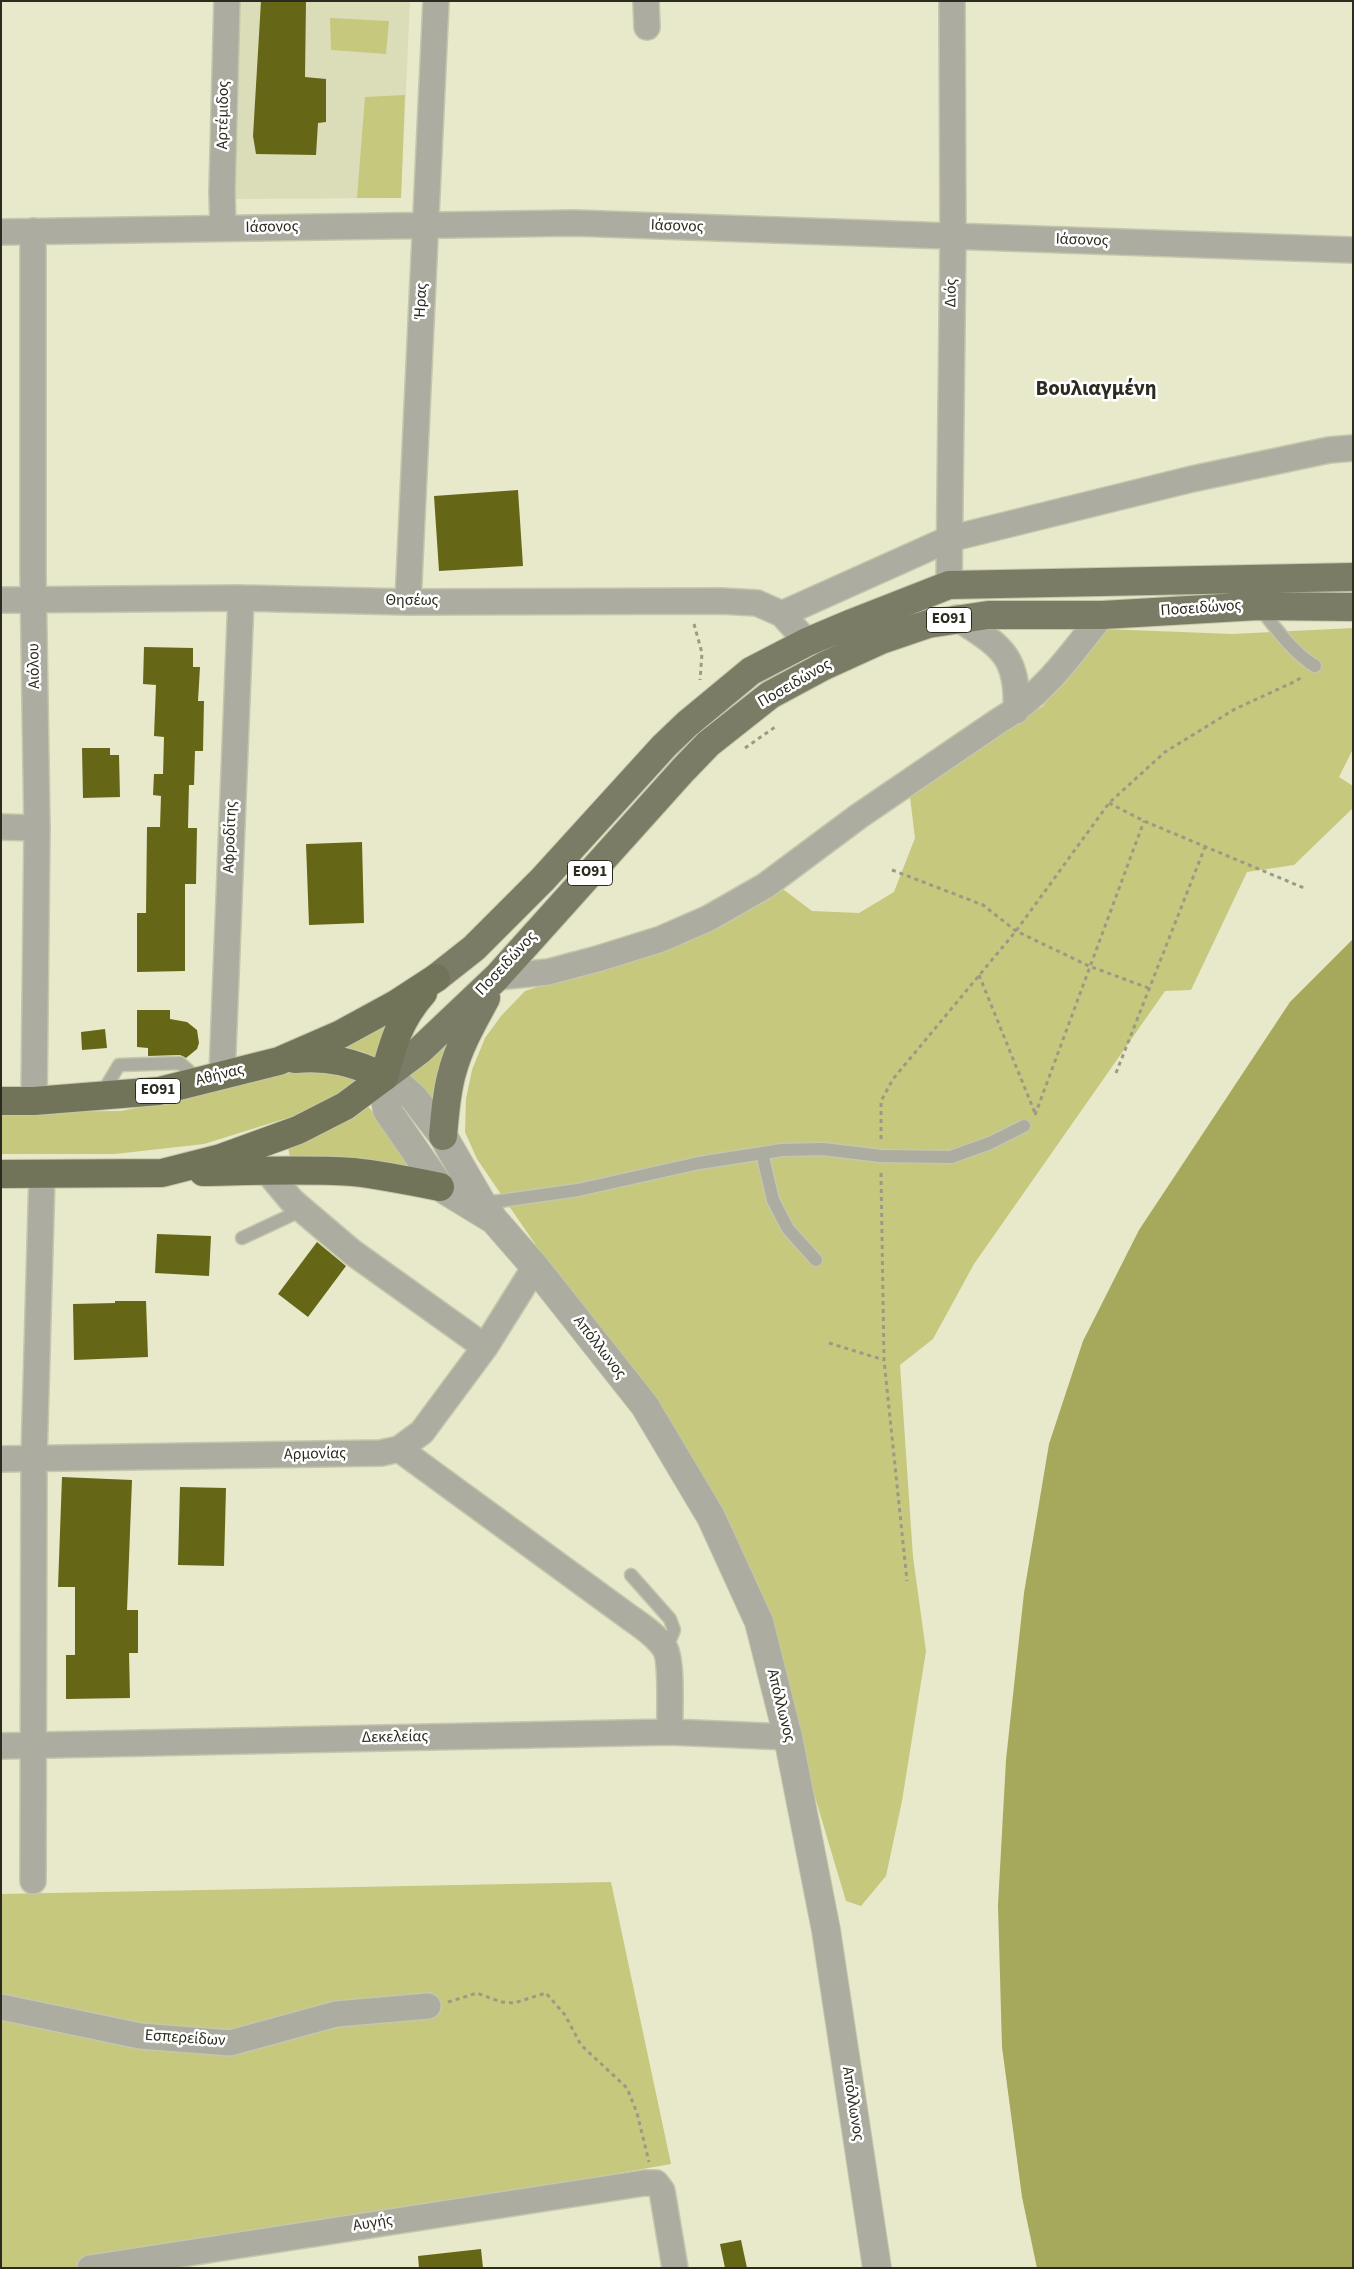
<!DOCTYPE html>
<html>
<head>
<meta charset="utf-8">
<style>
  body { margin:0 }
  #map { position:relative; width:1354px; height:2269px; overflow:hidden; background:#e7e9ca; font-family:"Source Sans 3",sans-serif }
  canvas { display:block }
  .frame { position:absolute; inset:0; border:2px solid #2b2b1f; pointer-events:none }
</style>
</head>
<body>
<div id="map">
<canvas width="1354" height="2269"></canvas>
<div class="frame"></div>
</div>
<script>
const ctx = document.querySelector('canvas').getContext('2d');
ctx.lineJoin = 'round';
function fill(path, color) {
  ctx.fillStyle = color;
  ctx.fill(path, 'evenodd');
}
function stroke(path, color, width, dash) {
  ctx.strokeStyle = color;
  ctx.lineWidth = width;
  ctx.lineCap = dash ? 'butt' : 'round';
  ctx.setLineDash(dash || []);
  ctx.stroke(path);
}
function drawText(font, color, halo, rows, align = 'center') {
  ctx.font = font + ' "Source Sans 3",sans-serif';
  ctx.lineWidth = 5;
  ctx.setLineDash([]);
  ctx.textBaseline = 'middle';
  ctx.strokeStyle = halo;
  ctx.fillStyle = color;
  for (const [text, x, y, turn = 0] of rows) {
    ctx.save();
    ctx.translate(x, y);
    ctx.rotate((+turn || 0) * Math.PI / 180);
    ctx.textAlign = isNaN(turn) ? turn : align;
    if (halo) ctx.strokeText(text, 0, 0);
    ctx.fillText(text, 0, 0);
    ctx.restore();
  }
}
const built = new Path2D(`
  M 236,1 L 410,1 L 401,198 L 232,199 Z`);
const green = new Path2D(`
  M 330,18 L 389,21 L 386,54 L 331,50 Z
  M 405,95 L 401,198 L 357,198 L 365,97 Z
  M 1353,628 L 1353,749 L 1339,777 L 1353,786 L 1353,808 L 1294,865 L 1247,872 L 1191,990 L 1165,991 L 974,1264 L 933,1339 L 900,1365 L 913,1557 L 926,1651 L 902,1801 L 886,1876 L 861,1906 L 846,1901 L 815,1797 L 772,1627 L 703,1490 L 477,1159 L 465,1132 L 466,1099 L 472,1070 L 485,1038 L 501,1016 L 525,991 L 638,954 L 780,887 L 812,911 L 859,913 L 894,892 L 915,838 L 910,797 L 996,726 L 1042,707 L 1105,629 L 1232,634 Z
  M 397,1015 L 380,1060 L 364,1052 L 344,1047 Z
  M 452,1034 L 437,1117 L 407,1078 Z
  M 300,1067 L 359,1076 L 352,1085 L 313,1110 L 204,1144 L 115,1154 L 1,1154 L 1,1112 L 121,1111 L 201,1095 Z
  M 367,1105 L 424,1175 L 290,1159 L 288,1146 L 334,1128 Z
  M 611,1882 L 671,2164 L 77,2268 L 1,2268 L 1,1894 Z`);
const water = new Path2D(`
  M 1353,939 L 1353,2268 L 1037,2268 L 1022,2197 L 1002,2047 L 998,1905 L 1006,1760 L 1024,1593 L 1049,1444 L 1083,1341 L 1139,1230 L 1290,1002 Z`);
const building = new Path2D(`
  M 261,1 L 306,1 L 305,77 L 326,79 L 326,122 L 318,123 L 316,155 L 256,154 L 253,136 Z
  M 518,490 L 523,566 L 439,571 L 434,496 Z
  M 144,647 L 193,648 L 193,667 L 200,667 L 198,701 L 204,701 L 203,751 L 195,751 L 194,785 L 189,785 L 188,828 L 197,828 L 196,884 L 185,884 L 185,971 L 137,972 L 137,913 L 146,913 L 147,827 L 160,827 L 161,796 L 153,795 L 154,774 L 163,774 L 164,737 L 154,736 L 156,685 L 143,684 Z
  M 82,748 L 110,748 L 110,755 L 119,755 L 120,797 L 83,798 Z
  M 362,842 L 364,923 L 309,925 L 306,844 Z
  M 137,1010 L 170,1010 L 170,1019 L 187,1022 L 197,1030 L 199,1043 L 197,1049 L 186,1058 L 180,1055 L 148,1056 L 148,1048 L 137,1047 Z
  M 105,1029 L 107,1048 L 82,1050 L 81,1032 Z
  M 157,1234 L 211,1236 L 209,1276 L 155,1273 Z
  M 317,1242 L 346,1266 L 308,1317 L 278,1294 Z
  M 115,1301 L 146,1301 L 148,1357 L 74,1360 L 73,1304 L 115,1303 Z
  M 62,1477 L 132,1480 L 127,1610 L 138,1610 L 138,1653 L 129,1653 L 130,1698 L 66,1699 L 66,1655 L 75,1655 L 75,1587 L 58,1587 Z
  M 180,1487 L 226,1488 L 224,1566 L 178,1565 Z
  M 741,2240 L 747,2268 L 725,2268 L 720,2244 Z
  M 481,2249 L 483,2268 L 419,2268 L 418,2256 Z`);
const path = new Path2D(`
  M 694,624 L 702,653 L 700,680
  M 745,748 L 775,727
  M 1109,803 L 1144,821 L 1304,888
  M 892,870 L 983,905 L 1016,931 L 1089,966 L 1151,989
  M 979,975 L 1035,1113
  M 1116,1073 L 1205,847
  M 1035,1115 L 1144,821
  M 881,1139 L 881,1101 L 893,1079 L 1016,931 L 1109,803 L 1165,752 L 1235,709 L 1296,681 L 1302,677
  M 881,1173 L 884,1360 L 907,1581
  M 829,1343 L 884,1360
  M 448,2002 L 477,1993 L 501,2002 L 514,2003 L 546,1993 L 565,2015 L 581,2045 L 627,2088 L 637,2113 L 649,2162`);
const service = new Path2D(`
  M 1259,607 C 1276,628 1292,652 1315,666
  M 101,1095 L 119,1065 L 180,1063 L 200,1081
  M 762,1153 L 773,1200 L 788,1229 L 816,1260
  M 483,1201 L 493,1202 L 578,1190 L 699,1163 L 782,1150 L 823,1149 L 881,1156 L 951,1157 L 990,1143 L 1024,1126
  M 242,1238 L 302,1210
  M 631,1575 L 670,1619 L 674,1630 L 666,1649`);
const minor = new Path2D(`
  M 646,1 L 647,27
  M 223,228 L 222,192 L 227,1
  M 33,231 L 33,574 L 37,828 L 34,1101
  M 1,232 L 574,223 L 1353,250
  M 949,585 L 953,236 L 952,1
  M 1,600 L 241,598 L 408,602 L 721,601 L 757,603 L 782,614 L 807,642
  M 408,602 L 436,1
  M 782,614 L 949,539 L 1192,479 L 1329,450 L 1353,448
  M 957,618 C 1000,646 1019,655 1016,711
  M 1,827 L 37,828
  M 497,977 L 548,972 L 597,959 L 661,939 L 709,918 L 765,886 L 859,816 L 997,722 C 1042,696 1071,655 1102,615
  M 222,1075 L 241,598
  M 267,1171 L 292,1201 L 352,1252 L 485,1347
  M 399,1449 L 629,1617 C 642,1626 655,1635 664,1647 C 673,1659 669,1715 670,1732
  M 1,1459 L 381,1453 L 399,1449 L 422,1432 L 485,1347 L 535,1267
  M 1,1746 L 670,1732 L 788,1737
  M 33,1881 L 34,1459 L 42,1175
  M 1,2007 L 140,2036 L 230,2043 L 336,2014 L 428,2006
  M 90,2268 L 644,2183 L 656,2183 L 662,2191 L 675,2268`);
const tertiary = new Path2D(`
  M 494,1220 L 440,1187 L 387,1110 L 384,1093 L 384,1077 L 397,1083 L 414,1098 L 443,1136 L 480,1200 L 494,1220 L 535,1267 L 645,1406 L 711,1517 L 759,1622 L 788,1737 L 826,1930 L 877,2268`);
const primary = new Path2D(`
  M 436,978 L 474,948 L 543,879 L 664,746 L 687,724 L 751,671 L 807,642 L 852,623 L 949,585 L 1353,577
  M 384,1077 L 420,1050 L 497,977 L 683,770 L 708,744 L 770,695 L 824,666 L 881,640 L 928,624 L 988,615 L 1102,615 L 1258,606 L 1353,607
  M 443,1136 C 445,1115 446,1094 452,1073 C 459,1046 473,1022 486,998`);
const trunk = new Path2D(`
  M 295,1059 C 328,1056 354,1062 384,1077
  M 384,1077 C 393,1044 399,1020 423,993
  M 1,1101 L 34,1101 L 159,1091 L 279,1061 L 341,1034 L 396,1004 L 436,978
  M 203,1172 C 253,1171 303,1169 353,1172 C 382,1175 411,1181 440,1187
  M 1,1174 L 162,1173 L 221,1158 L 298,1130 L 345,1106 L 384,1077`);
const shields = [
  [949,620,45],
  [590,873,45],
  [158,1091,45]
];
const shieldNames = [
  ["ΕΟ91",949,620],
  ["ΕΟ91",590,873],
  ["ΕΟ91",158,1091]
];
const streetNames = [
  ["Αρτέμιδος",224,115,-89],
  ["Ιάσονος",677,227,2],
  ["Ιάσονος",272,228,-1],
  ["Ιάσονος",1082,241,2],
  ["Διός",952,293,-89],
  ["Ήρας",422,301,-87],
  ["Θησέως",412,601],
  ["Ποσειδώνος",1201,609,-4],
  ["Αιόλου",35,666,-91],
  ["Ποσειδώνος",795,684,-30],
  ["Αφροδίτης",231,837,-88],
  ["Ποσειδώνος",507,964,-47],
  ["Αθήνας",220,1076,-14],
  ["Απόλλωνος",599,1348,52],
  ["Αρμονίας",315,1455,-1],
  ["Απόλλωνος",780,1706,76],
  ["Δεκελείας",395,1738,-1],
  ["Εσπερείδων",185,2039,4],
  ["Απόλλωνος",852,2104,81],
  ["Αυγής",373,2224,-9]
];
const districtNames = [
  ["Βουλιαγμένη",1096,390]
];
fill(built, '#dbddb8');
fill(green, '#c6c87e');
fill(water, '#a6a85c');
fill(building, '#666716');
stroke(service, '#c5c7ab', 15);
stroke(minor, '#c5c7ab', 28);
stroke(tertiary, '#c5c7ab', 30);
stroke(primary, '#c5c7ab', 30);
stroke(trunk, '#c5c7ab', 30);
stroke(path, '#9a9b84', 3, [4, 4]);
stroke(service, '#acaca0', 12);
stroke(minor, '#acaca0', 25);
stroke(tertiary, '#acaca0', 28);
stroke(primary, '#7b7c65', 28);
stroke(trunk, '#72745a', 28);
for (const [x, y, w] of shields) {
  const box = new Path2D();
  box.roundRect(x - w / 2, y - 12.5, w, 25, 4);
  ctx.fillStyle = '#fff';
  ctx.fill(box);
  stroke(box, '#2b2b1f', 1);
}
drawText('bold 15px', '#2b2b1f', null, shieldNames);
drawText('16px', '#2b2b1f', '#fff', streetNames);
drawText('bold 21px', '#2b2b1f', '#fff', districtNames);
</script>
</body>
</html>
